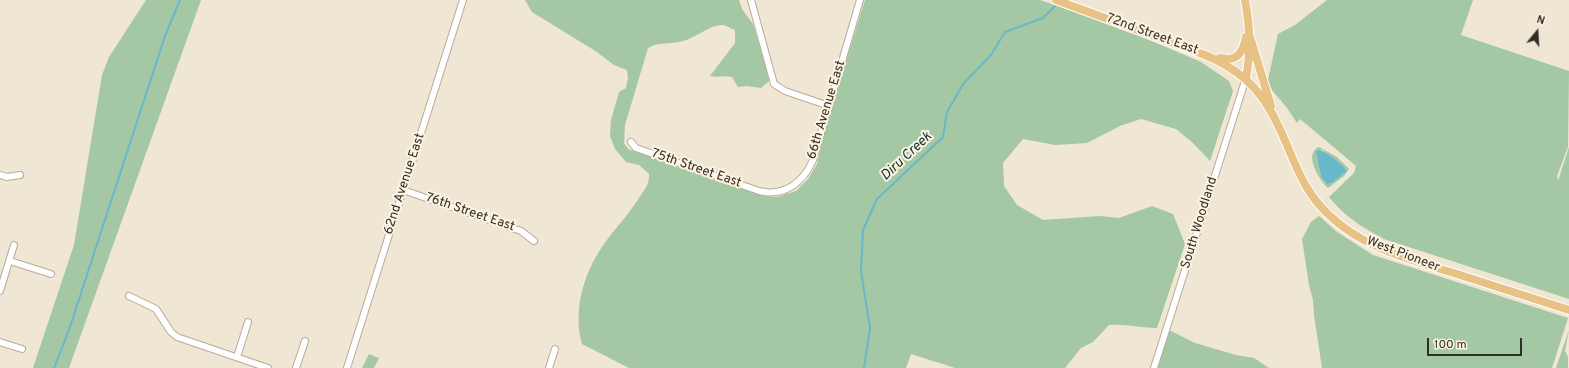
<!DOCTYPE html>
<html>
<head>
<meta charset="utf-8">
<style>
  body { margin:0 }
  #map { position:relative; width:1569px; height:368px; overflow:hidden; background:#efe6d3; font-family:Overpass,sans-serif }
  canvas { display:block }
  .north { position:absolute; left:1517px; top:12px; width:40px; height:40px; -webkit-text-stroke:3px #fdf3e1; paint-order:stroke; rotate:18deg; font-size:11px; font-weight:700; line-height:16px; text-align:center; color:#322e27 }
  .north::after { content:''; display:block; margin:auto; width:14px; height:18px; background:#322e27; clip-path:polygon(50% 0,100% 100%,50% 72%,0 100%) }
  .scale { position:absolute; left:1427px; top:338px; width:95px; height:18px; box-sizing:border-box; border:2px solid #322e27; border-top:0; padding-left:5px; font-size:12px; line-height:14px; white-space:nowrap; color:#322e27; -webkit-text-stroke:3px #fdf3e1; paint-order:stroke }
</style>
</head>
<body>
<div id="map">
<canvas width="1569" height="368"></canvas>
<div class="north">N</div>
<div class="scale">100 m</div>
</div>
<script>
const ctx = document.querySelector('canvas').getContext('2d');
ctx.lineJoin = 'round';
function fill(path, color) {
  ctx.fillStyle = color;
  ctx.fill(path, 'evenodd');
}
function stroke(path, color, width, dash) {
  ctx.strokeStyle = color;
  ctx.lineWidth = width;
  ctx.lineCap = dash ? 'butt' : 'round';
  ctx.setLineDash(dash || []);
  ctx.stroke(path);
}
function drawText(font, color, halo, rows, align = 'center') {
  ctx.font = font + ' Overpass,sans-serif';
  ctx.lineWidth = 4;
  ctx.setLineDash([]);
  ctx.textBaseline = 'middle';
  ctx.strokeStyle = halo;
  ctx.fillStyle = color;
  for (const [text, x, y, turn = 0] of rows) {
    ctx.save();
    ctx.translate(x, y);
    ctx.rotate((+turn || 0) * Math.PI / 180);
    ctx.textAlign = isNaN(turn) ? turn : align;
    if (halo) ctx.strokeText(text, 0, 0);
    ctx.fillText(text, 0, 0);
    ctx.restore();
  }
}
const green = new Path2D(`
  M 146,0 L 201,0 L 69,368 L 33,368 L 74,245 L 102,75 L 109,57 Z
  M 525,0 L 739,0 L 742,9 L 753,24 L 770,80 L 761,88 L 747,86 L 738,87 L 732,77 C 724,75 718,78 710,76 L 735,43 L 735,30 C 732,29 727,26 724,25 C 710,24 696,38 683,41 C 670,45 661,41 648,48 L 625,125 L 624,143 L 628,149 L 719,182 L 765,196 L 777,197 L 796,191 L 808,179 L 817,164 L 824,133 L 865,0 L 1040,0 L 1119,27 L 1201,62 L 1229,81 L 1233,91 L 1210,161 L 1193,143 L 1176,129 L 1141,119 L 1120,126 L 1087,143 L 1055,145 L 1023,139 L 1003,163 L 1004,186 L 1017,205 L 1043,220 L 1100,216 L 1119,218 L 1152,206 L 1173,214 L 1185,244 L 1157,328 C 1141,328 1126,324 1109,325 L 1093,342 L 1081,348 L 1065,368 L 955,368 L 911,354 L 906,368 L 629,368 L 582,344 C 573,311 583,275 602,247 C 613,230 628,216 639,198 C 644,190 650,184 649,174 L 639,165 L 626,162 L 615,149 L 610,136 L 611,120 L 619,92 L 626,88 L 628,78 L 627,70 L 614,65 L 597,52 L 532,12 Z
  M 1327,0 L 1473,0 L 1461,35 L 1569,71 L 1568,147 L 1557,176 L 1558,181 L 1569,147 L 1569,299 L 1384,239 C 1363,228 1344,216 1329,197 L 1354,173 L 1356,166 L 1300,119 L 1297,123 L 1287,108 L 1267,84 L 1278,34 L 1295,25 Z
  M 1319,147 L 1337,157 L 1349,169 L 1344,176 L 1328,188 C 1319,180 1303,153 1319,147 ZM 1322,150 L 1339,162 L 1347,171 L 1332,183 L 1327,184 L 1321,177 L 1316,152 Z
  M 1319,216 L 1337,232 L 1373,255 L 1568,318 L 1552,368 L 1322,368 L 1314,315 L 1313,300 L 1309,285 L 1302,239 L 1311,222 Z
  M 1169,330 L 1195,343 L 1236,355 L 1254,358 L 1269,368 L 1157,368 Z
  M 1569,330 L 1565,351 L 1568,357 L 1568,368 L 1556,368 Z
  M 369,354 L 379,358 L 374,368 L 362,368 Z`);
const water = new Path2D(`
  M 1318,150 C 1327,151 1342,164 1347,171 L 1332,183 L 1327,184 L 1321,177 L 1316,152 Z`);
const stream = new Path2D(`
  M 54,368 L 69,330 L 165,36 L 180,0
  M 864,368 L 870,328 L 861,271 L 863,230 L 877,199 L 943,137 L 947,112 L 964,83 L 991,55 L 1005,32 L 1043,18 L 1055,6`);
const minor = new Path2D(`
  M 751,0 L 774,84 L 785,91 L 829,106
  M 631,142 L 636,148 L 759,191 C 784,197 803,183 813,160 L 860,0
  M 0,175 L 7,177 L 20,175
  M 403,190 L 521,231 L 534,241
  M 10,261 L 51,274
  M 0,291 L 14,245
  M 129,296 L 156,309 L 171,332 L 177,337 L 268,368
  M 0,342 L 22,349
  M 237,357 L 248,322
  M 296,368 L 305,341
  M 347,368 L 463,0
  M 549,368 L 555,349
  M 1154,368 L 1246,78`);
const major = new Path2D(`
  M 1056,0 L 1205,55 C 1258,77 1271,107 1292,157 C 1301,178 1310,197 1327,213 C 1362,248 1411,260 1457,274 C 1494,286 1532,298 1569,310
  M 1245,0 C 1250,26 1251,52 1246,78
  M 1250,37 L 1271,106
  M 1220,58 C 1237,62 1243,53 1246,37`);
const streetNames = [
  ["72nd Street East",1152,35,20],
  ["66th Avenue East",827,110,-73],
  ["75th Street East",696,169,19],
  ["62nd Avenue East",405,184,-72],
  ["76th Street East",470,213,19],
  ["South Woodland",1200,223,-73],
  ["West Pioneer",1403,255,21]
];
const waterNames = [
  ["Diru Creek",907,157,-43]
];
fill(green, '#a4c7a4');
fill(water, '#68b8c9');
stroke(stream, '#68b8c9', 2);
stroke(minor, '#b5ac9b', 8);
stroke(major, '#fff', 10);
stroke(minor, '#fff', 6);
stroke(major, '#e8c284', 8);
drawText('13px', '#322e27', '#fdf3e1', streetNames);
drawText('italic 14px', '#0a323a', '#fdf3e1', waterNames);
</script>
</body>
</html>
